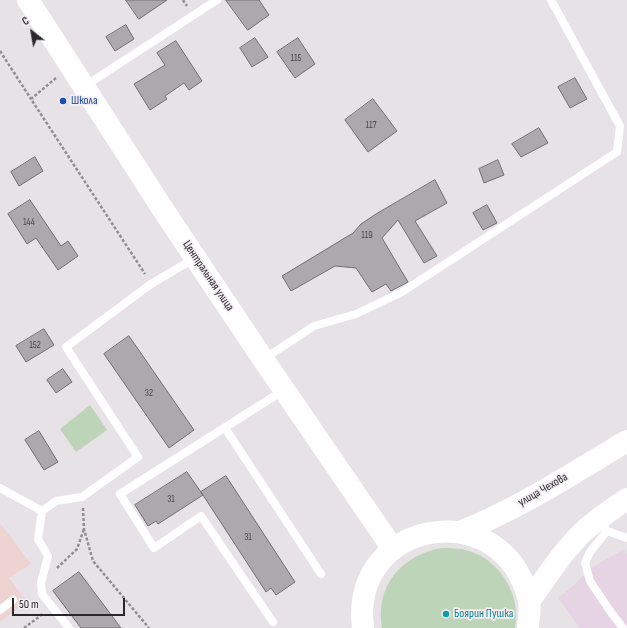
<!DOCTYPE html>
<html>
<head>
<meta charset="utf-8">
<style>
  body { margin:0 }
  #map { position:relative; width:627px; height:628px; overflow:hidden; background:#e7e2e6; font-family:"Sofia Sans Condensed",sans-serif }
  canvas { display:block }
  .north { position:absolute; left:12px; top:12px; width:40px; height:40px; -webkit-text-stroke:3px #f4eff4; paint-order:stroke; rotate:329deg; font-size:11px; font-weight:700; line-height:16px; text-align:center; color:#292729 }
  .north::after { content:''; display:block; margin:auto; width:14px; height:18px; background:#292729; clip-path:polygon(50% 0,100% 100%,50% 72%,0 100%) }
  .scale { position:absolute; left:12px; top:598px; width:113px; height:18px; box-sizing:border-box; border:2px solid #292729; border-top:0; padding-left:5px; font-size:12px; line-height:14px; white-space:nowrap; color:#292729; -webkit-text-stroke:3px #f4eff4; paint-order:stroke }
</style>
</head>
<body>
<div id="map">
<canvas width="627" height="628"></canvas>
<div class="north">С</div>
<div class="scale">50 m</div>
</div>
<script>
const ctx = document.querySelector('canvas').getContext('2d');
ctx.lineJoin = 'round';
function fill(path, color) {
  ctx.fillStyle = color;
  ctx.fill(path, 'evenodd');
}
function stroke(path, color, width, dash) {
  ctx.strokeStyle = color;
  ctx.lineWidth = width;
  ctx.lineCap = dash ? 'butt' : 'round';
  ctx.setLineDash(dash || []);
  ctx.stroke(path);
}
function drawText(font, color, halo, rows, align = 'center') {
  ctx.font = font + ' "Sofia Sans Condensed",sans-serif';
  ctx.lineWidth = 3.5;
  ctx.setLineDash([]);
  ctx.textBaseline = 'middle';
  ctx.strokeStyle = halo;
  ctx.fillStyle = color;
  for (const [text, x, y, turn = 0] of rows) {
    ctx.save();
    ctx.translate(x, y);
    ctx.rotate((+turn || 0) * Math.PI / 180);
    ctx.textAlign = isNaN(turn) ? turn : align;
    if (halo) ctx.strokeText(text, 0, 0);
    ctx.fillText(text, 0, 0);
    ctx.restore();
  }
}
const industrial = new Path2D(`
  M 624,549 L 627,555 L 627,628 L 580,628 L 558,598 L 573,586 L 591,568 Z`);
const education = new Path2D(`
  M 0,523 L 31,564 L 9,578 L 27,602 L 0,622 Z`);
const green = new Path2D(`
  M 90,405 L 107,430 L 76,452 L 60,429 Z
  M 442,548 C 451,548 460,548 469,551 C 501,561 521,595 515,628 L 382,628 C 375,586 401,555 442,548 Z`);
const building = new Path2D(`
  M 126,0 L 167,0 L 139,19 Z
  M 226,0 L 259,0 L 269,15 L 248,30 Z
  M 126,25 L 134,39 L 115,51 L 106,37 Z
  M 255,38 L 268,57 L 252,67 L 240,48 Z
  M 298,38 L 315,64 L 295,78 L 277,52 Z
  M 176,41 L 202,81 L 189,90 L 184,83 L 165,96 L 167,99 L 150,110 L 134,84 L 165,65 L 157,53 Z
  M 575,78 L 587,99 L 570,108 L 558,87 Z
  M 373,99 L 397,131 L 368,152 L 345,120 Z
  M 539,128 L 548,143 L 521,157 L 512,144 Z
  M 35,157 L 43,171 L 19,186 L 11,172 Z
  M 498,160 L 504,175 L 484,183 L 479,169 Z
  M 435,180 L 447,203 L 415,221 L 437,256 L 424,263 L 398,220 L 382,238 L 408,282 L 391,291 L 386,284 L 372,292 L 356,268 L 335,266 L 291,291 L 282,276 L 353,233 L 361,224 L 376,214 Z
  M 30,200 L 61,246 L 68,241 L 78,256 L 58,270 L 36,238 L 27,244 L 8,214 Z
  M 487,205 L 497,223 L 483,230 L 473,213 Z
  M 44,329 L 54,345 L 26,362 L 16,346 Z
  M 129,336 L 194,430 L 169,448 L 104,354 Z
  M 63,369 L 72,382 L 56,393 L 47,380 Z
  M 39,431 L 58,462 L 44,470 L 25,440 Z
  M 187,472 L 203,495 L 158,524 L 156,521 L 148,526 L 135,505 Z
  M 226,476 L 295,582 L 276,595 L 271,588 L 266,592 L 201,492 Z
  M 79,572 L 121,628 L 81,628 L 53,591 Z`);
const path = new Path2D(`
  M 183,0 L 187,6
  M 0,51 L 31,99
  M 56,78 L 31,99 L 145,274
  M 83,508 L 84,529 L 93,561 L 149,628
  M 57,568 L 77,549 L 84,529
  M 24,628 L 44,613`);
const service = new Path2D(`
  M 85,86 L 217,0
  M 264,359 L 314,326 L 356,314 L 402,292 L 617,152 L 620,126 L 551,0
  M 225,428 L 321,574
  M 0,488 L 42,511
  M 605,527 L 607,531 L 627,538
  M 607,531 L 590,552 L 585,563 L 590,581 L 610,611 L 623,628
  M 0,610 L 13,600
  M 273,622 L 201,516 L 154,548 L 120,494 L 284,390
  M 69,628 L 42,594 L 41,583 L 48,556 L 38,539 L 42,511 L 56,501 L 82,497 L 138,457 L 66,347 L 151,284 L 195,258`);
const secondary = new Path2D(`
  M 28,0 L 166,214 L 263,359 L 393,549
  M 460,532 C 519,509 573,473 627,441
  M 529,602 C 545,579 560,555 580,535 C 594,521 611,510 627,499
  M 363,628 C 349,519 504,492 529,601 C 531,609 528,619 528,628`);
const markers = [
  [63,101,4,"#1a4fb4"],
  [446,614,4,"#0f9aa8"]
];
const numberNames = [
  ["115",296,58],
  ["117",371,125],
  ["144",29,222],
  ["119",367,235],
  ["152",35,345],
  ["32",149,393],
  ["31",171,499],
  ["31",248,537]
];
const transitNames = [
  ["Школа",71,101]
];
const streetNames = [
  ["Центральная улица",208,276,56],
  ["улица Чехова",543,490,-30]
];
const cultureNames = [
  ["Боярин Пушка",454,614]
];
fill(industrial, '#e6d3e3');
fill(education, '#edd3d2');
fill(green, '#bdd4b8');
fill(building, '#aca8ac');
stroke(building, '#726e72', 1);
stroke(path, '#918d90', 2.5, [3, 2]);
stroke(service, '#fff', 8);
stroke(secondary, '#fff', 22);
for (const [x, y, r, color] of markers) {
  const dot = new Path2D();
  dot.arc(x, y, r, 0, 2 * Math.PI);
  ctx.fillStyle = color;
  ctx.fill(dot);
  stroke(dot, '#f4eff4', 1.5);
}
drawText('10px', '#4a474a', null, numberNames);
drawText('12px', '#164399', '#f4eff4', transitNames, 'left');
drawText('12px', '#292729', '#f4eff4', streetNames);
drawText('12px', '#0d838f', '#f4eff4', cultureNames, 'left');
</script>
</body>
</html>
